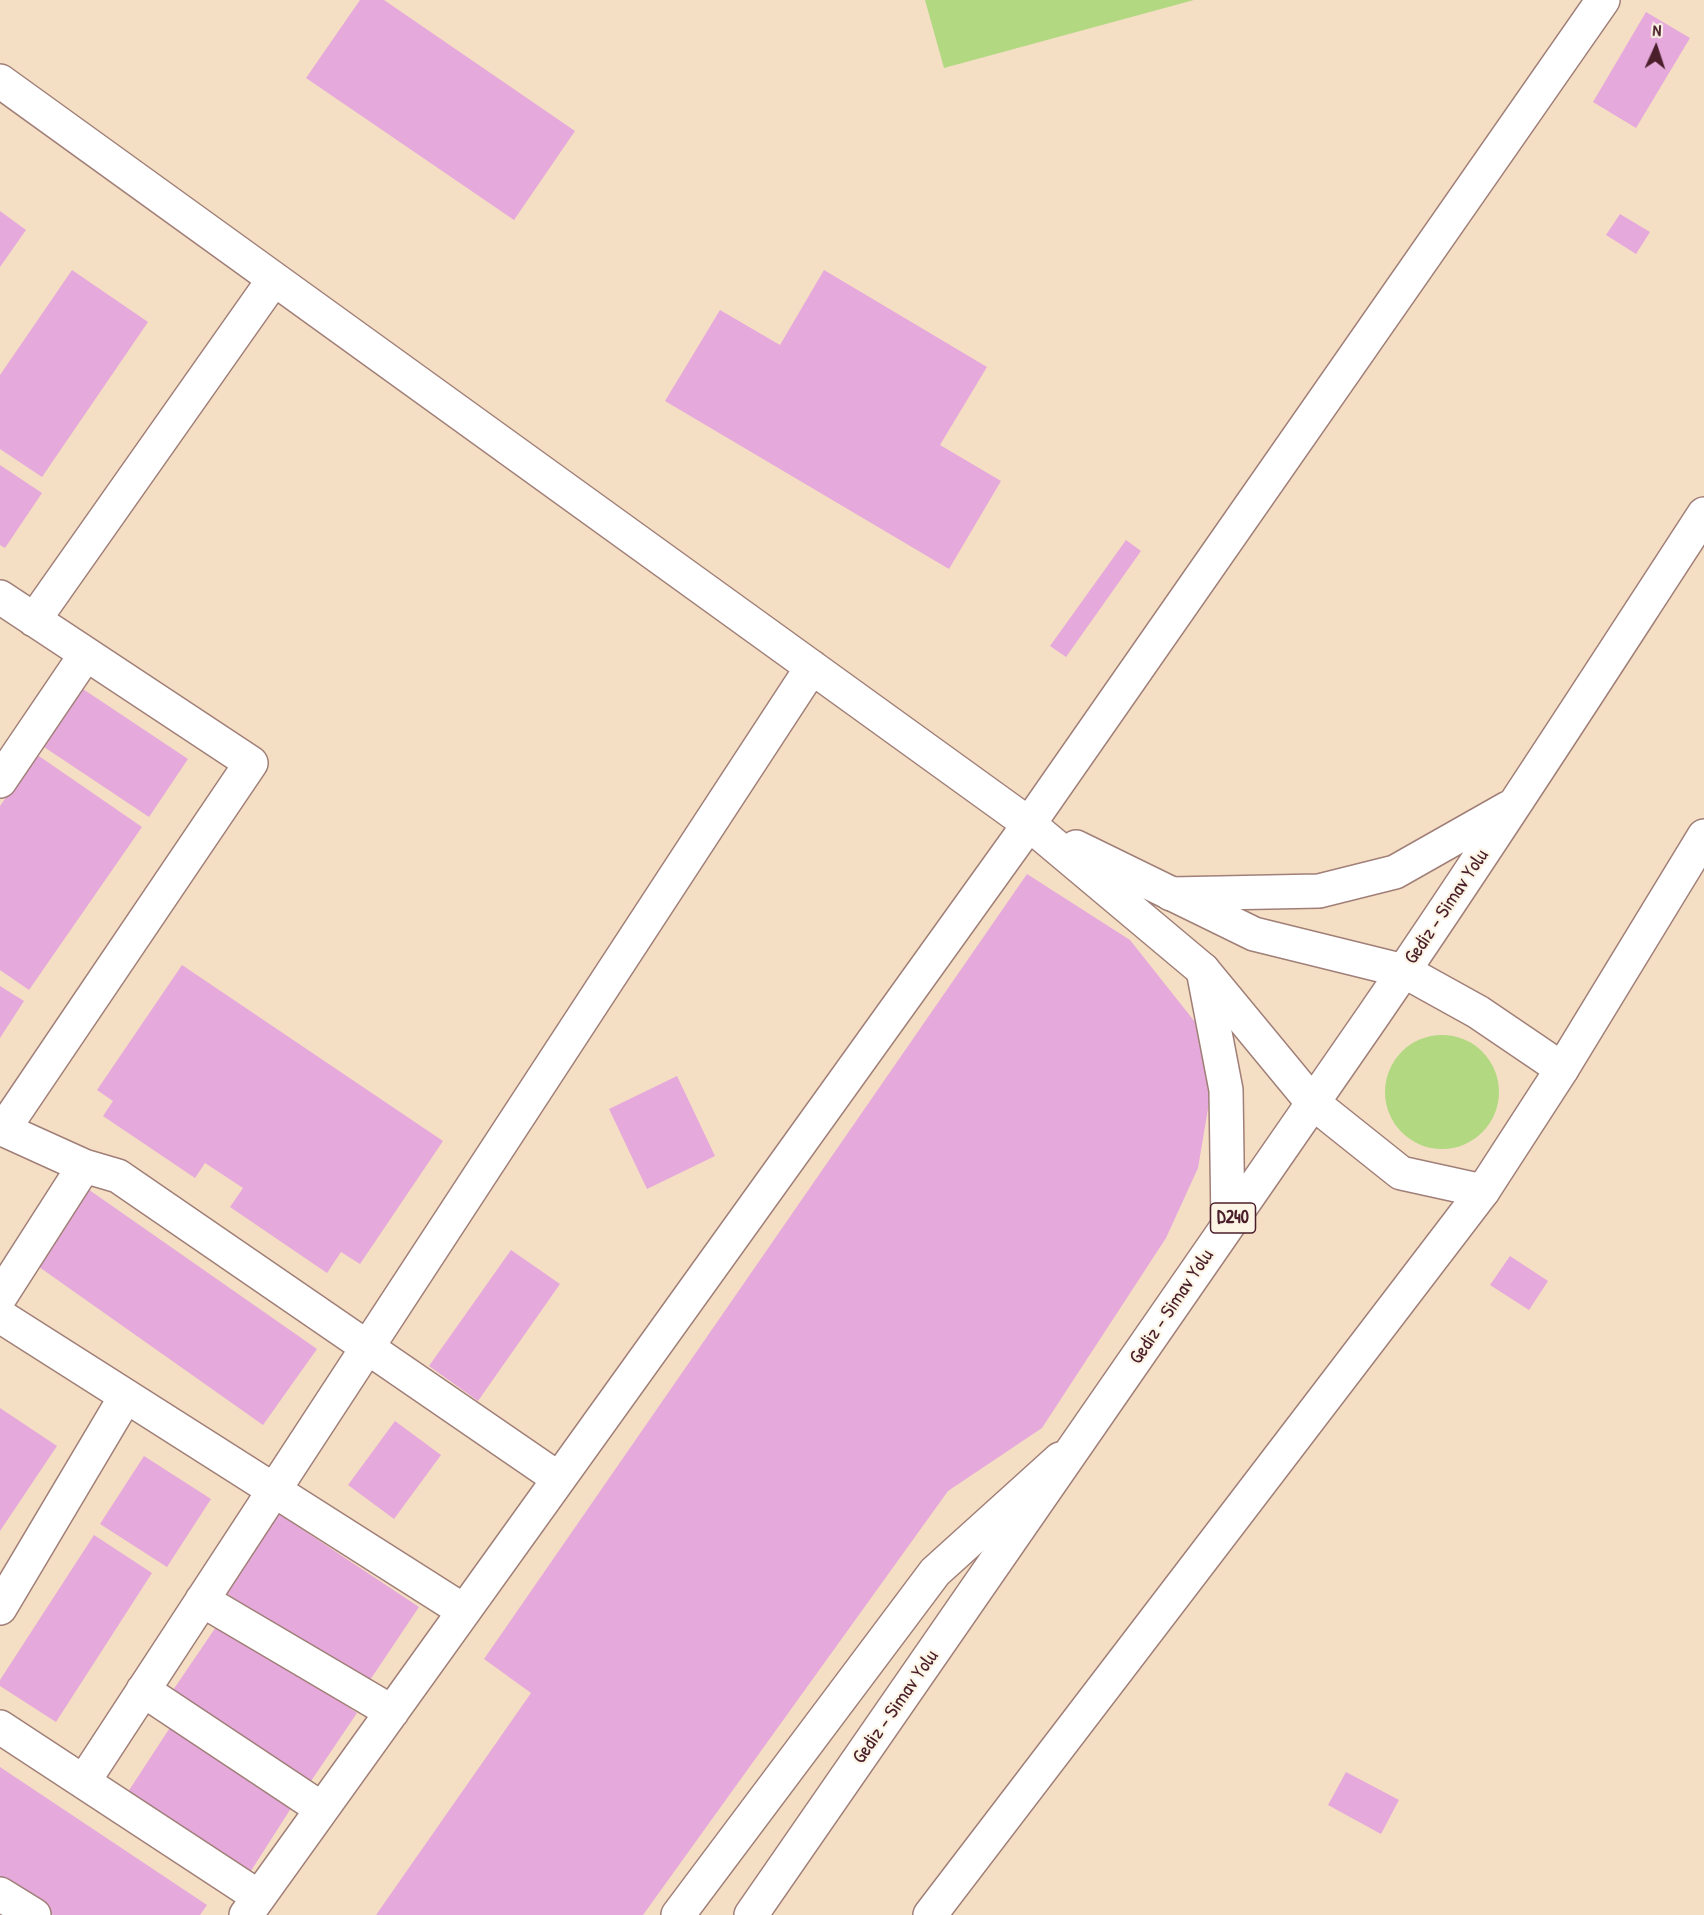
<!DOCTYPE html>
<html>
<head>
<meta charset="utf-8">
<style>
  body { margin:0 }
  #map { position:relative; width:1704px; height:1915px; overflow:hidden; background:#f5dfc4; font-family:"Patrick Hand",sans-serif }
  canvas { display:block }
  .north { position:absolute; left:1626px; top:18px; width:60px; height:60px; -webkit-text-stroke:4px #fcf5e5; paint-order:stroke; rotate:3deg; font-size:16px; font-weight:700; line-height:24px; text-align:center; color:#4a1f2b }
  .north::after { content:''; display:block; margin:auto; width:21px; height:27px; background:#4a1f2b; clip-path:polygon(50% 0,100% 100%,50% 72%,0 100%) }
</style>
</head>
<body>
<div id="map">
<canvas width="1704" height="1915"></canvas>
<div class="north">N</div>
</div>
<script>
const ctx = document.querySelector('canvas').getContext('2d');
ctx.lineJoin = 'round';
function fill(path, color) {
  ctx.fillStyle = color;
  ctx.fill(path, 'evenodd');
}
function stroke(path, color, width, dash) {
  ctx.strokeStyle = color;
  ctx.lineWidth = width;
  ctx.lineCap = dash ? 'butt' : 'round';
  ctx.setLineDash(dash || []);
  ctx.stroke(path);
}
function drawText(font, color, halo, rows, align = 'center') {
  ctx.font = font + ' "Patrick Hand",sans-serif';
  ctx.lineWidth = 4.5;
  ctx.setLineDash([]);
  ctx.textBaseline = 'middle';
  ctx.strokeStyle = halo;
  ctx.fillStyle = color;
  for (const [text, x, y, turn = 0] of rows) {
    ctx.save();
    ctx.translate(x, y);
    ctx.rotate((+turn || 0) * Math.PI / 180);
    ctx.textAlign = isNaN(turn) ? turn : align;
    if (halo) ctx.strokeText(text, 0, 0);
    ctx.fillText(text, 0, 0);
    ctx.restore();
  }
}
const green = new Path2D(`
  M 925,0 L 1194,0 L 944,68 Z
  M1385 1092a57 57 0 1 1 114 0a57 57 0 1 1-114 0Z`);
const building = new Path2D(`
  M 360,0 L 384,0 L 575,131 L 514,220 L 306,78 Z
  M 1646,12 L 1690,38 L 1636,128 L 1593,102 Z
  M 0,211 L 26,230 L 0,267 Z
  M 1620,214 L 1650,232 L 1636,254 L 1606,235 Z
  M 72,270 L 148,322 L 42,477 L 0,449 L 0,375 Z
  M 824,270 L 987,367 L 940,445 L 1001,481 L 949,569 L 665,401 L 720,310 L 780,345 Z
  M 0,465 L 42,493 L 5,548 L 0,545 Z
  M 1126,540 L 1141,551 L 1066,657 L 1050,646 Z
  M 80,687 L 188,759 L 149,817 L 41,745 Z
  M 36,754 L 142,827 L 29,990 L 0,970 L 0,806 Z
  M 1027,874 L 1130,940 L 1195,1022 L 1210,1097 L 1198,1168 L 1166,1238 L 1042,1428 L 948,1491 L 643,1915 L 376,1915 L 531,1693 L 484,1659 Z
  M 182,965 L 443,1141 L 360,1264 L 341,1252 L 327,1273 L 230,1207 L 243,1188 L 205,1163 L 195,1178 L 103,1116 L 113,1101 L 97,1090 Z
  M 0,986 L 24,1001 L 0,1038 Z
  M 677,1076 L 715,1156 L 647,1189 L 609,1109 Z
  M 85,1187 L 317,1349 L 263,1425 L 32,1262 Z
  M 511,1250 L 560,1284 L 478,1401 L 429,1366 Z
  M 1510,1256 L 1548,1281 L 1529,1310 L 1490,1285 Z
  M 0,1408 L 57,1446 L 0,1531 Z
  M 395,1421 L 441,1455 L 394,1519 L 348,1485 Z
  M 144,1456 L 211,1499 L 167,1567 L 100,1524 Z
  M 279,1514 L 419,1607 L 366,1686 L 226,1593 Z
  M 94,1535 L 152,1573 L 56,1722 L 0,1686 L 0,1680 Z
  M 220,1621 L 357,1713 L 305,1790 L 167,1699 Z
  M 173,1723 L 295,1802 L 247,1877 L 124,1798 Z
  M 0,1767 L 207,1905 L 200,1915 L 53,1915 L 0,1879 Z
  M 1346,1772 L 1399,1800 L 1381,1834 L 1328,1805 Z`);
const minor = new Path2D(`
  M 0,81 L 1029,824 L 1203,970 L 1312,1102 L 1401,1173 L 1483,1191
  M 0,597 L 251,763 L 3,1130
  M 34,620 L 274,279
  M 0,781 L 86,654
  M 1076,847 L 1254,934 L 1404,971 L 1478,1012 L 1562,1069
  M 0,1128 L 84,1166 L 118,1176 L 559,1479
  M 0,1297 L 84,1166
  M 0,1316 L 464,1611
  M 202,1600 L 392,1712
  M 0,1608 L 126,1396
  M 143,1690 L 322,1809
  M 0,1727 L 259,1897
  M 84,1781 L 812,667
  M 0,1894 L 34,1915
  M 246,1915 L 1029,824 L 1603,0
  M 678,1915 L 935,1572 L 1060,1459`);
const highway = new Path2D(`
  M 1171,894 L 1319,891 L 1395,872 L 1508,808
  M 1203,970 L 1226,1090 L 1228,1225
  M 751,1915 C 970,1601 1189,1286 1405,969 C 1507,819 1605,666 1704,514
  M 930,1915 L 1483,1191 L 1562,1069 L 1704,836`);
const shields = [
  [1233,1218,45]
];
const shieldNames = [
  ["D240",1233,1218]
];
const streetNames = [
  ["Gediz - Simav Yolu",1447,907,-56],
  ["Gediz - Simav Yolu",1172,1307,-56],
  ["Gediz - Simav Yolu",896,1707,-55]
];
fill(green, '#b2d882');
fill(building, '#e5a9db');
stroke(minor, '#a07f78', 36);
stroke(highway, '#a07f78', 36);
stroke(minor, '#fff', 33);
stroke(highway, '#fff', 33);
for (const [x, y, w] of shields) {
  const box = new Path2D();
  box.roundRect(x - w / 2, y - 15, w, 30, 4.5);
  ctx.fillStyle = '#fcf5e5';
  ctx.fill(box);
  stroke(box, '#4a1f2b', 1.5);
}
drawText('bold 18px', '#4a1f2b', null, shieldNames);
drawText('20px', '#4a1f2b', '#fcf5e5', streetNames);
</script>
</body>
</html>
